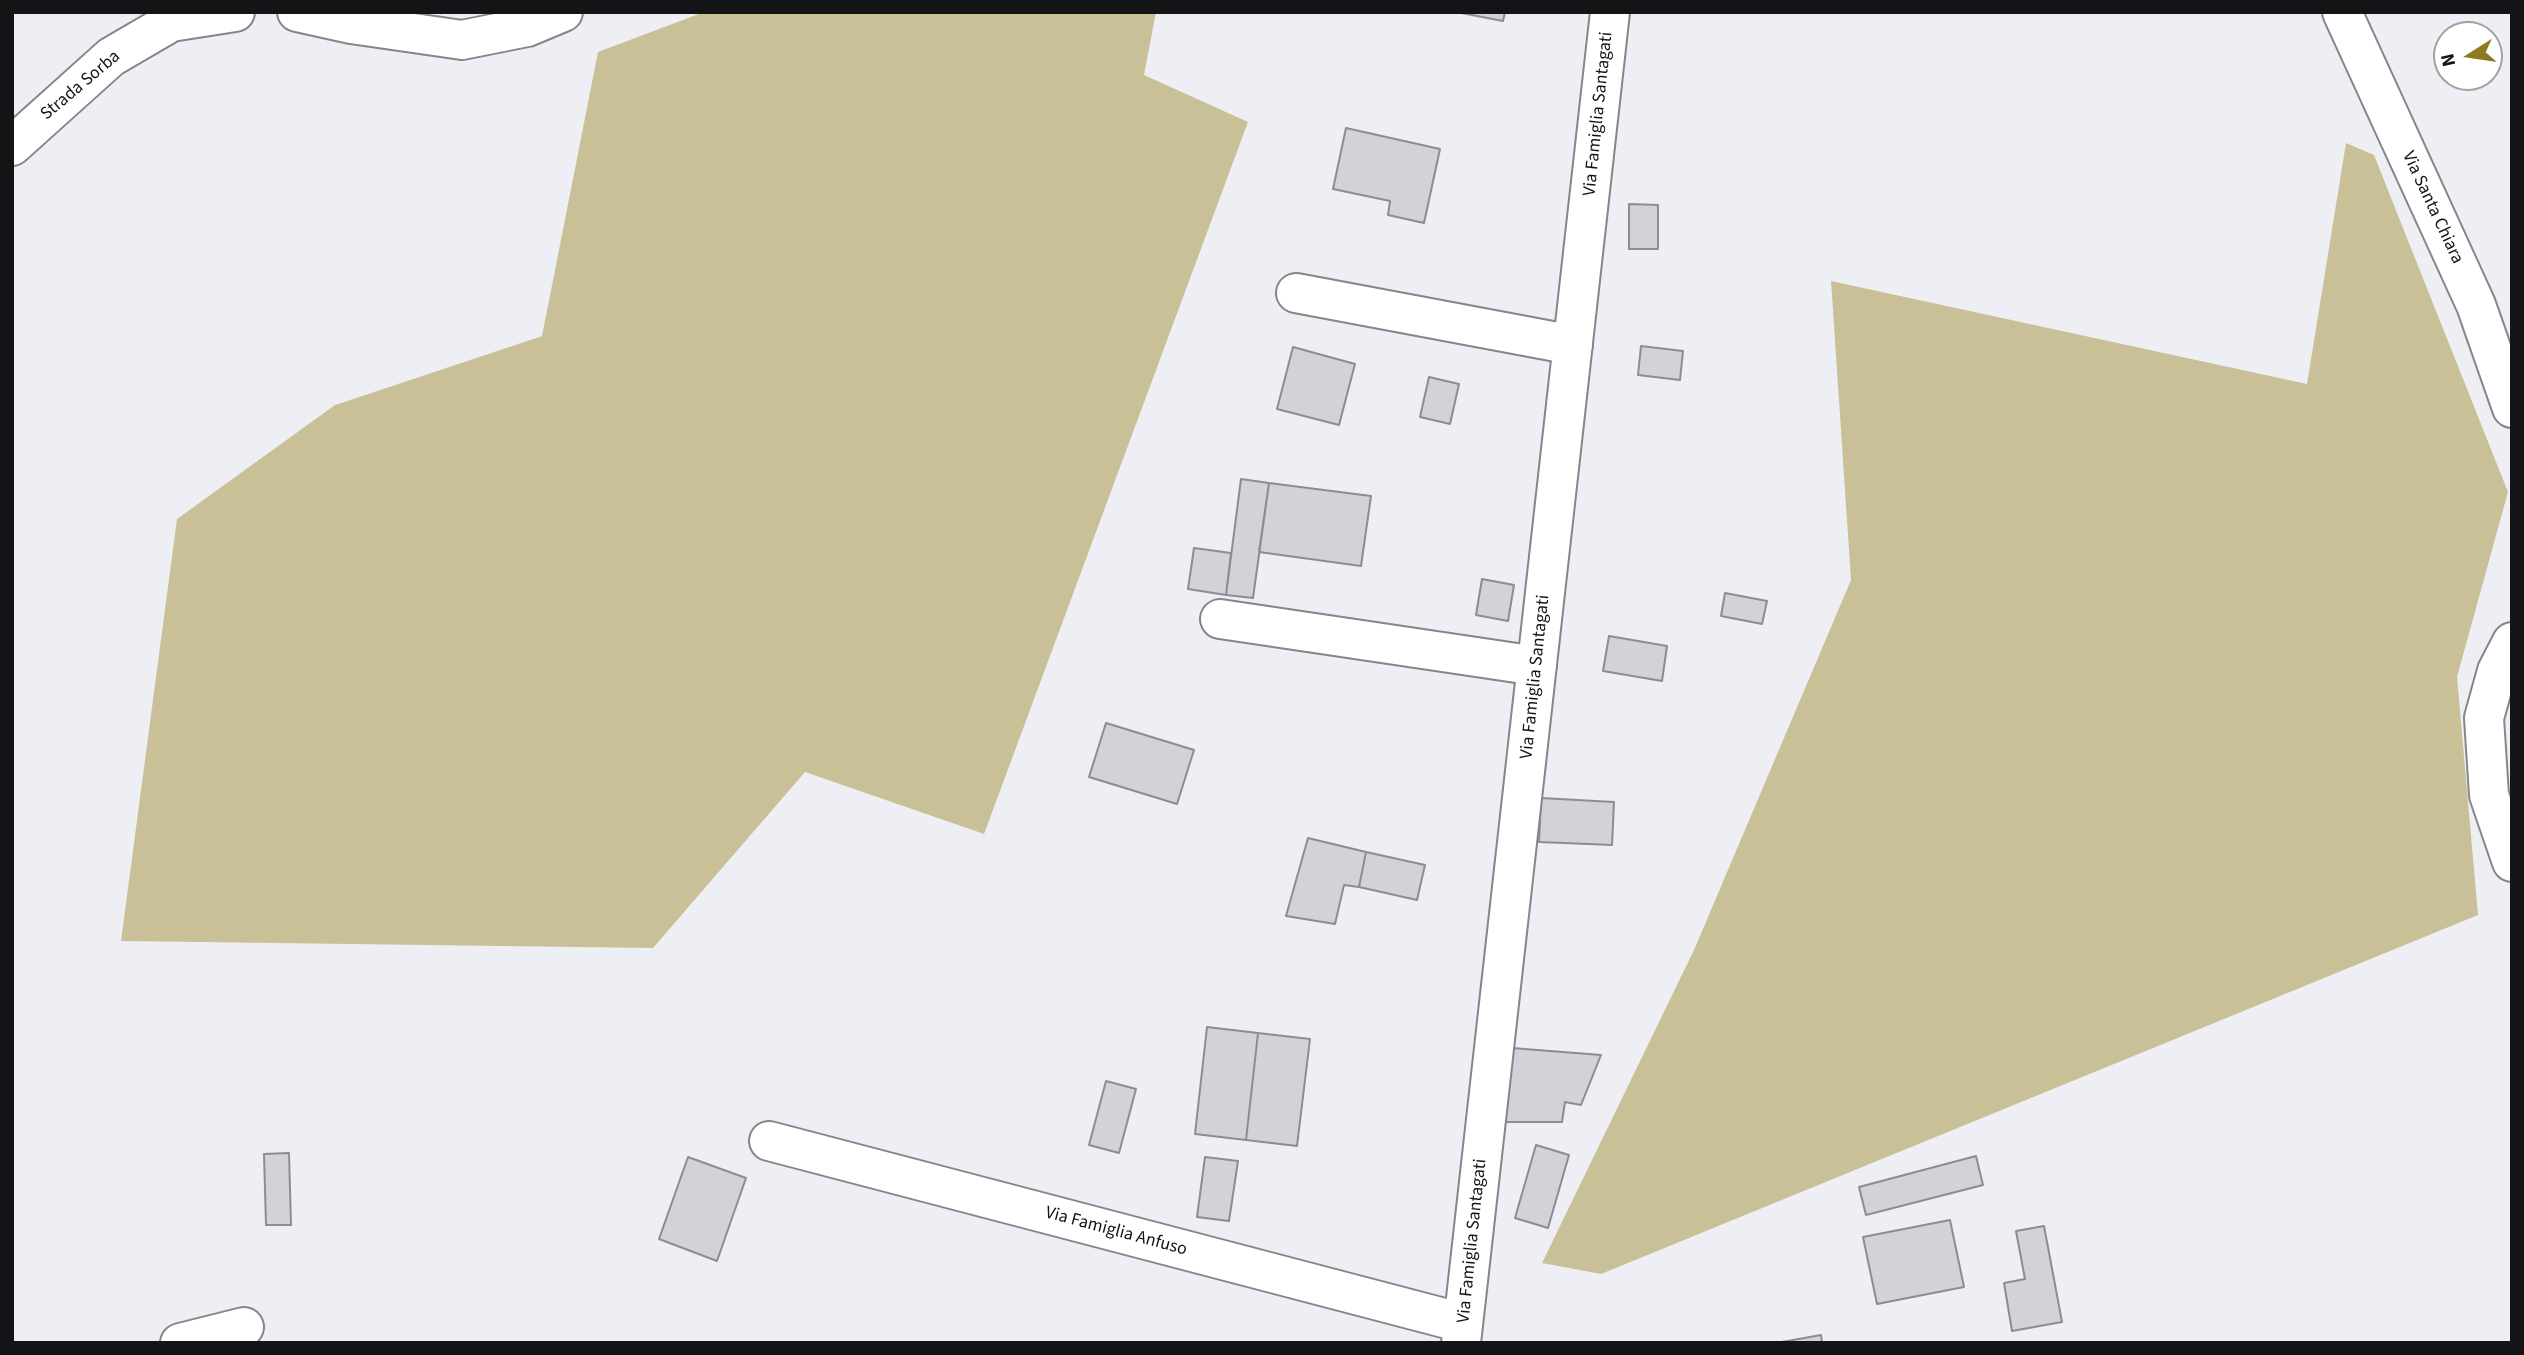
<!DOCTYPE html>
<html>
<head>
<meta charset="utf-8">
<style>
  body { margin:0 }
  #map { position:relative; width:2524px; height:1355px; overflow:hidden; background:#eeeff5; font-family:"Source Sans 3",sans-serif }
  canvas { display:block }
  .frame { position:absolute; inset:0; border:14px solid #141416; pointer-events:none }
  .north { position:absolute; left:2433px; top:21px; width:70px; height:70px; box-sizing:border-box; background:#fff; border:2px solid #a1a1a2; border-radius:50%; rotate:258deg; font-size:19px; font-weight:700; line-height:28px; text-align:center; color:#141416 }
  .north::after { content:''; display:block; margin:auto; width:24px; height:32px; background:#907a20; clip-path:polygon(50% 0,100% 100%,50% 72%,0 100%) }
</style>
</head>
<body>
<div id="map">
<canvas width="2524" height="1355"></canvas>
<div class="frame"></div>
<div class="north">N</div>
</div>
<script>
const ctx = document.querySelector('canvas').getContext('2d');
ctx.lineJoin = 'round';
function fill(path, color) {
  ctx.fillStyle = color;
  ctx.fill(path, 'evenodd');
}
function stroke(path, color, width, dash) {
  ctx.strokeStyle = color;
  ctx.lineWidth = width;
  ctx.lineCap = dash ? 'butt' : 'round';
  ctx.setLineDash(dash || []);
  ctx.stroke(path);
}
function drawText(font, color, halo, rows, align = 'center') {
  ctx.font = font + ' "Source Sans 3",sans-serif';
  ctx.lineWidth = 6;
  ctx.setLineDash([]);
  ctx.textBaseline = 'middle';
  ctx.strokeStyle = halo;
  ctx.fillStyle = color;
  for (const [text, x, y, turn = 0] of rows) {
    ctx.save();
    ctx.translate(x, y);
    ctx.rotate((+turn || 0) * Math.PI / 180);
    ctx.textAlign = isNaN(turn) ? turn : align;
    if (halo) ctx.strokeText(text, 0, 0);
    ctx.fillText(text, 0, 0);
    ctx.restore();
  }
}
const green = new Path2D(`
  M 704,12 L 1156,12 L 1144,75 L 1248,122 L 984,834 L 805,772 L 653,948 L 121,941 L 177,519 L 335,405 L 542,336 L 598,52 Z
  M 2346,143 L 2374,155 L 2508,492 L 2457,677 L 2478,915 L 1601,1274 L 1542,1263 L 1694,950 L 1851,580 L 1831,281 L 2307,384 Z`);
const building = new Path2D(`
  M 1456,12 L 1505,12 L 1503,21 Z
  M 1346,128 L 1440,149 L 1424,223 L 1388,215 L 1390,201 L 1333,189 Z
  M 1629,204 L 1658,205 L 1658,249 L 1629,249 Z
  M 1641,346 L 1683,351 L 1680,380 L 1638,375 Z
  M 1293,347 L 1355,364 L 1339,425 L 1277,409 Z
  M 1429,377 L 1459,384 L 1450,424 L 1420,417 Z
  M 1241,479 L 1269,483 L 1253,598 L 1226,595 Z
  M 1269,483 L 1371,496 L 1361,566 L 1259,552 Z
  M 1194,548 L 1231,553 L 1226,595 L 1188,589 Z
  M 1482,579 L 1514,585 L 1508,621 L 1476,615 Z
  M 1725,593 L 1767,601 L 1762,624 L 1721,616 Z
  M 1609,636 L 1667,646 L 1662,681 L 1603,671 Z
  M 1106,723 L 1194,750 L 1177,804 L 1089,777 Z
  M 1541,798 L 1614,802 L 1612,845 L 1539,842 Z
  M 1308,838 L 1366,852 L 1359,887 L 1344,885 L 1335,924 L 1286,916 Z
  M 1366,852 L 1425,865 L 1417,900 L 1359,887 Z
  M 1207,1027 L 1258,1033 L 1246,1140 L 1195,1134 Z
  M 1258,1033 L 1310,1039 L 1297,1146 L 1246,1140 Z
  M 1512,1048 L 1601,1055 L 1581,1105 L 1565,1102 L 1562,1122 L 1503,1122 Z
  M 1106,1081 L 1136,1089 L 1119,1153 L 1089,1145 Z
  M 1536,1145 L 1569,1155 L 1548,1228 L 1515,1218 Z
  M 289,1153 L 291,1225 L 266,1225 L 264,1154 Z
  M 1976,1156 L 1983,1185 L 1866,1215 L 1859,1187 Z
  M 688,1157 L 746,1178 L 717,1261 L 659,1239 Z
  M 1205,1157 L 1238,1161 L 1229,1221 L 1197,1217 Z
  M 1950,1220 L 1964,1287 L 1877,1304 L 1863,1237 Z
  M 2044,1226 L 2062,1322 L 2012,1331 L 2004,1283 L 2025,1279 L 2016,1231 Z
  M 1821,1335 L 1822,1343 L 1776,1343 Z`);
const minor = new Path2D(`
  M 297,12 L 351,24 L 462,40 L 527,27 L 563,12
  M 2342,12 L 2476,305 L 2512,408
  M 12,146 L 111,57 L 171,22 L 235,12
  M 1296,293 L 1573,345
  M 1220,619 L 1537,666
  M 2512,642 L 2497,671 L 2484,718 L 2489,795 L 2512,862
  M 769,1141 L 1463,1323
  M 180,1343 L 244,1327
  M 1461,1343 L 1610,12`);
const streetNames = [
  ["Strada Sorba",81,86,-40],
  ["Via Famiglia Santagati",1599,114,-84],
  ["Via Santa Chiara",2432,208,65],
  ["Via Famiglia Santagati",1536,677,-84],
  ["Via Famiglia Anfuso",1116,1232,15],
  ["Via Famiglia Santagati",1473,1241,-84]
];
fill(green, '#cac098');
fill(building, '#d2d2d9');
stroke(building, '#8c8c92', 2);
stroke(minor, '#85858b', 42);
stroke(minor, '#fff', 38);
drawText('18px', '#141416', '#fff', streetNames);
</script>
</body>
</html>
